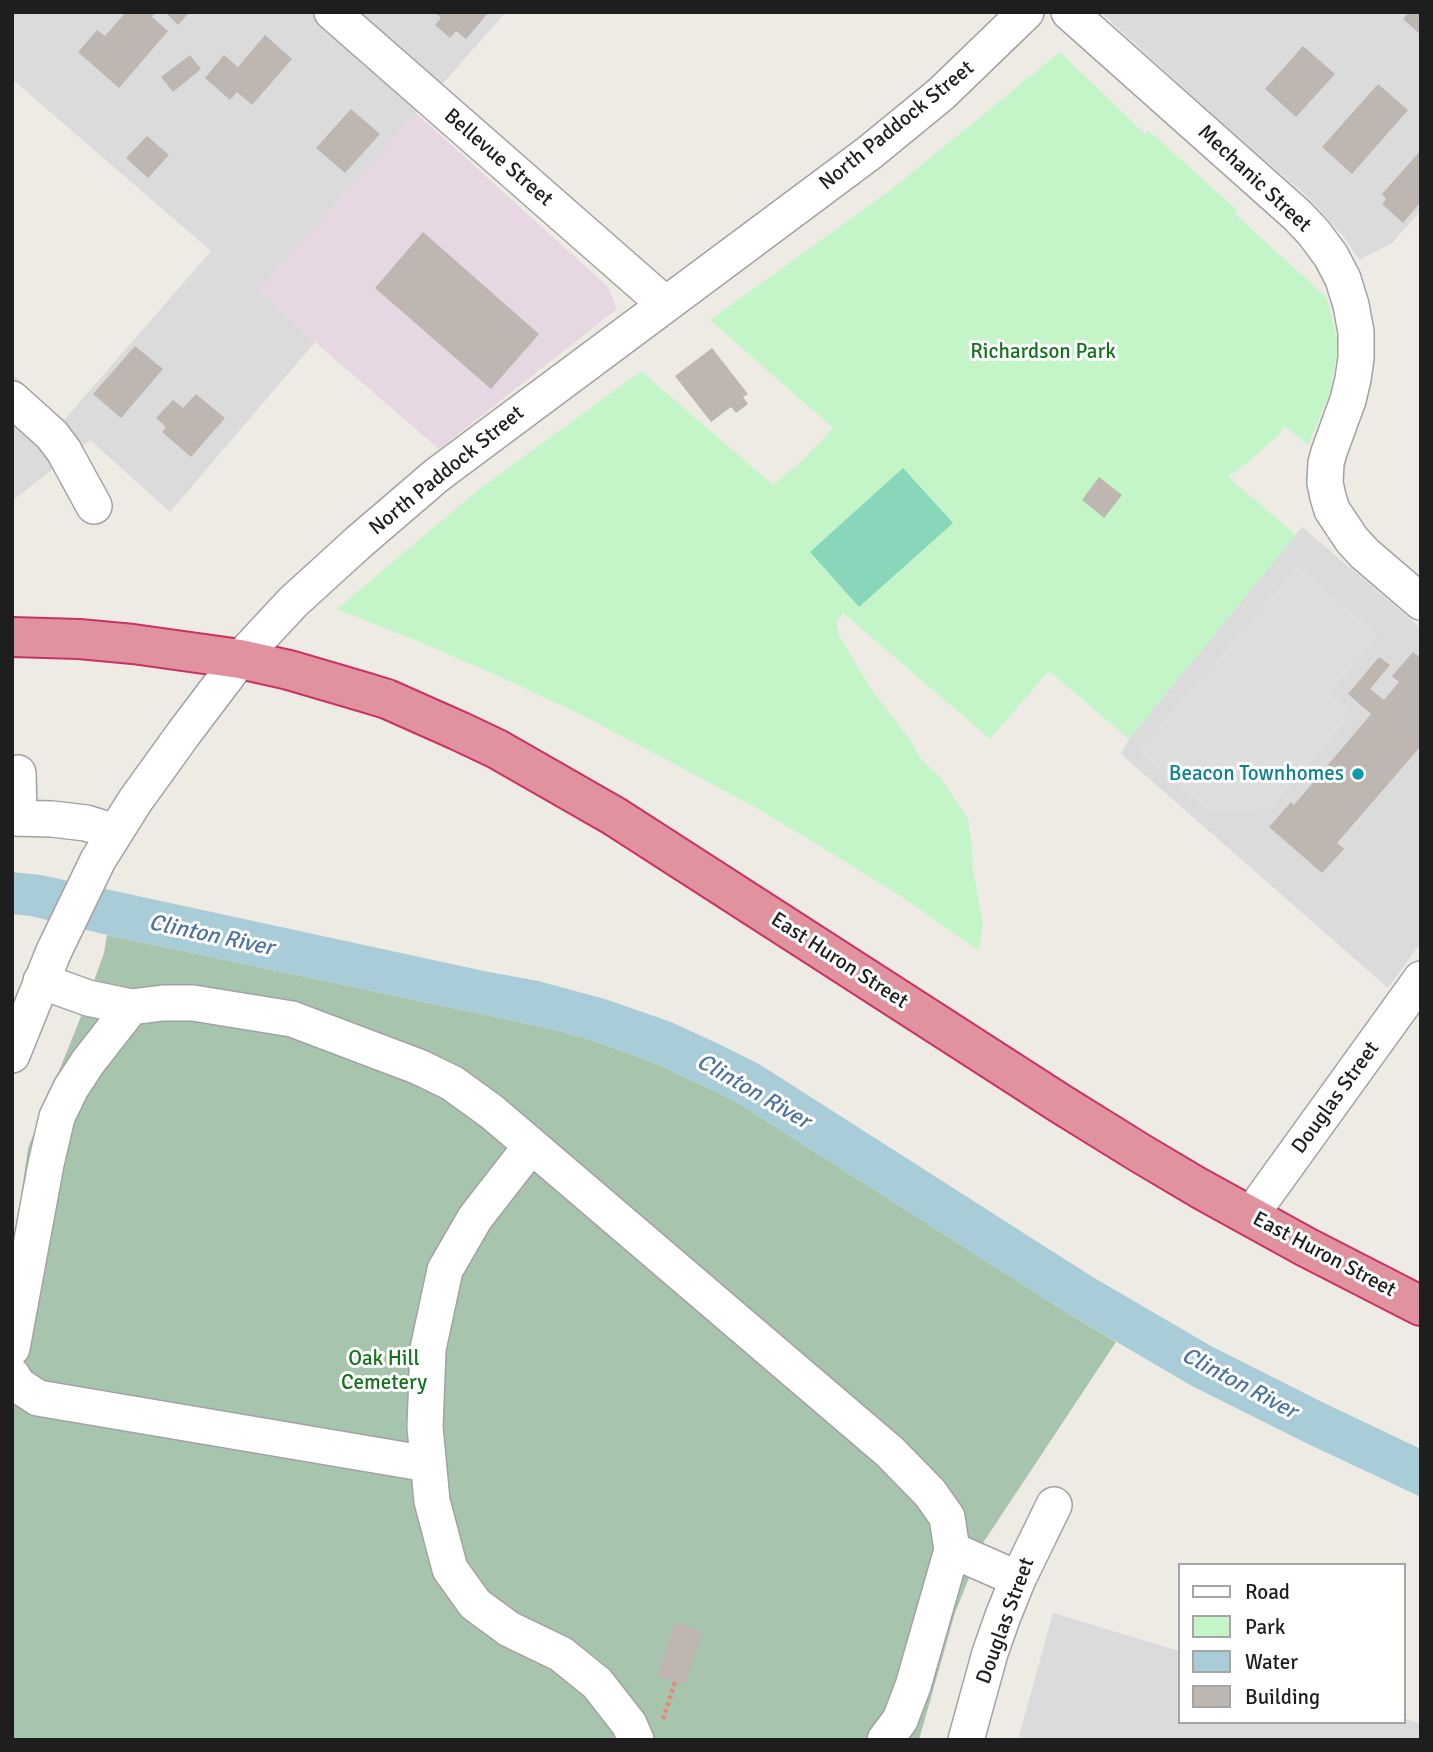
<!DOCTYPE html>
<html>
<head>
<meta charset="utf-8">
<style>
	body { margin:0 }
	#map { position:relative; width:1433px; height:1752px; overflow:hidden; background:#eeebe4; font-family:Signika,sans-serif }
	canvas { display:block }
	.frame { position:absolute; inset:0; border:14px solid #1e1e1e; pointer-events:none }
	.legend { position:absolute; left:1178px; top:1563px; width:228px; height:161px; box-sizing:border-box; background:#fff; border:2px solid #a5a5a5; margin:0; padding:9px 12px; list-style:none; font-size:21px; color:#1e1e1e }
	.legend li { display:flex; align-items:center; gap:14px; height:35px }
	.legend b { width:35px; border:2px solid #a5a5a5 }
</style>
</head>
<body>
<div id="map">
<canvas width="1433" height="1752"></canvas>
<div class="frame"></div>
<ul class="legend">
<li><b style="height:9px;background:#fff"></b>Road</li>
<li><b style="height:19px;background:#c4f5c9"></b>Park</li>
<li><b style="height:19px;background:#a8ccd8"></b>Water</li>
<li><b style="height:19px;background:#beb7b1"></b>Building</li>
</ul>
</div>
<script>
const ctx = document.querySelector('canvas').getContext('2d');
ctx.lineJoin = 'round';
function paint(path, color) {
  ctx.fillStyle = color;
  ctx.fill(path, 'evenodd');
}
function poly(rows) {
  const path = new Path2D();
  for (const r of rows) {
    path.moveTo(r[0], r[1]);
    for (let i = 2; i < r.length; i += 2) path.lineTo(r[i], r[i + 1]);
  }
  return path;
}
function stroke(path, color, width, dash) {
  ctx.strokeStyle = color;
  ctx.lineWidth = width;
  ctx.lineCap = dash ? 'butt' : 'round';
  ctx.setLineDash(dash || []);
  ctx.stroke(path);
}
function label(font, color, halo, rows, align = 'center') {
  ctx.font = font + ' Signika,sans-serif';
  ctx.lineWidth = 6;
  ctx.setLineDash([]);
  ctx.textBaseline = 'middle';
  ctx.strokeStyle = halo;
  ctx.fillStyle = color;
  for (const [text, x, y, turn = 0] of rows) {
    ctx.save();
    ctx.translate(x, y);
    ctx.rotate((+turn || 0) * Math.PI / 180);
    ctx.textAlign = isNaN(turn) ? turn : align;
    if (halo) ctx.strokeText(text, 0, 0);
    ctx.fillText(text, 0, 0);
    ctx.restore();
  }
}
const residential = poly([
	[12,12,506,12,260,290,315,342,170,512,90,440,12,501,12,374,64,420,211,251,12,79],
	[1100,12,1421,12,1421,211,1391,244,1359,260,1344,237,1308,197,1239,138],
	[1302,527,1421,628,1421,942,1388,988,1121,754,1129,739],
	[1053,1613,1179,1651,1179,1722,1403,1722,1403,1718,1421,1724,1421,1740,1018,1740]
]);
const industrial = poly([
	[416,113,608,287,617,309,439,449,315,342,259,290]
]);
const cemetery = poly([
	[107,935,552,1029,591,1040,657,1064,735,1101,1069,1314,1116,1342,983,1543,955,1613,919,1740,12,1740,12,1259,28,1148,84,1009,104,953]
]);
const park = poly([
	[1060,52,1146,135,1149,131,1237,210,1235,214,1327,298,1337,339,1337,354,1329,395,1308,445,1285,426,1278,436,1255,456,1236,472,1227,476,1296,535,1129,739,1049,671,990,739,843,613,836,622,839,635,871,689,911,741,920,758,941,778,968,819,972,847,973,869,983,923,979,951,902,897,828,851,753,806,665,759,582,715,507,680,418,641,337,609,477,491,641,371,773,485,804,459,833,428,710,320,892,189]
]);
const pitch = poly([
	[903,468,953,523,859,607,810,552]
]);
const parking = poly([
	[1298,566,1379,636,1329,693,1352,714,1270,809,1212,814,1138,751]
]);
const water = poly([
	[12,872,41,875,484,971,538,981,605,999,671,1022,723,1046,759,1064,1091,1276,1211,1346,1324,1403,1421,1449,1421,1497,1306,1443,1192,1386,1069,1314,735,1101,657,1064,591,1040,552,1029,107,935,31,916,12,914]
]);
const building = poly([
	[126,12,156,12,152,17,168,31,119,88,78,52,97,30,105,36],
	[165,12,190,12,178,25],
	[435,12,489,12,466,39,456,31,450,38,435,25,441,18],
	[1409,12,1421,12,1421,35,1403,19],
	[265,35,292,59,252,105,237,92,230,100,205,78,224,55,238,67],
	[1303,46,1335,74,1296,117,1265,89],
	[190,55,201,69,173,92,161,77],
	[1378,84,1408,110,1352,174,1322,147],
	[351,109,380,134,345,173,316,148],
	[147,136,169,155,148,178,126,158],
	[1421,150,1421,202,1403,223,1382,204,1386,199,1382,194],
	[423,232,539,334,491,389,375,288],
	[135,346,163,369,121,418,93,394],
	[712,348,748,394,743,397,748,404,736,413,731,407,711,422,675,376],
	[196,394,225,418,191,457,162,432,166,427,156,418,173,400,183,408],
	[1099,477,1122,495,1104,518,1082,500],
	[1413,652,1421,658,1421,746,1337,843,1344,849,1322,873,1269,827,1291,802,1294,805,1371,714,1348,694,1379,657,1390,665,1370,689,1384,700,1399,682,1392,676],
	[675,1622,703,1631,685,1685,657,1676]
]);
const path = poly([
	[663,1719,675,1682]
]);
const minor = poly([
	[332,12,665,304],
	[1069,12,1297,215,1314,233,1331,256,1343,279,1351,305,1356,332,1356,358,1353,379,1348,400,1329,452,1326,463,1325,483,1328,497,1332,510,1352,540,1365,554,1421,602],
	[12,399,52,435,64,451,94,506],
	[18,773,19,818],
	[12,818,52,819,86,823,115,832],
	[41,981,88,998,131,1007,163,1003,193,1003,292,1019,419,1067,452,1083,492,1112,890,1452,930,1493,947,1517,952,1550,913,1686,900,1720,885,1740],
	[12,1055,54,951,98,860,135,801,184,733,240,659,293,602,360,541,437,475,869,153,941,94,1026,12],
	[531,1146,475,1218,445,1270,428,1349,425,1427,432,1501,450,1569,475,1604,509,1629,561,1654,597,1683,629,1724,636,1740],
	[1250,1216,1421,979],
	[12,1348,46,1164,57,1117,71,1088,88,1062,131,1007],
	[12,1375,18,1385,38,1398,428,1464],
	[952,1550,1018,1579],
	[966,1740,990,1653,1003,1616,1018,1579,1054,1505]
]);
const highway = poly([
	[12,637,79,639,133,644,240,659,289,670,364,692,387,699,459,731,497,749,614,816,1061,1104,1140,1153,1199,1188,1306,1247,1421,1306]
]);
const markers = [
	[1358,774,7,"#0f9aa8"]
];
const streetNames = [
	["North Paddock Street",897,126,-39],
	["Bellevue Street",498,158,41],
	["Mechanic Street",1254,179,43],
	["North Paddock Street",447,471,-39],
	["East Huron Street",839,961,33],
	["Douglas Street",1336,1098,-54],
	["East Huron Street",1324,1255,28],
	["Douglas Street",1006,1621,-70]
];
const parkNames = [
	["Richardson Park",1043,352],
	["Oak Hill",384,1359],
	["Cemetery",384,1383]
];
const cultureNames = [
	["Beacon Townhomes",1344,774]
];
const waterNames = [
	["Clinton River",211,936,12],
	["Clinton River",753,1092,30],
	["Clinton River",1239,1384,28]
];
paint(residential, '#dcdbdb');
paint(industrial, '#e7d7e3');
paint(cemetery, '#a7c5ad');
paint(park, '#c4f5c9');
paint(pitch, '#88d7bb');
paint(parking, '#dedede');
paint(water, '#a8ccd8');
paint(building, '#beb7b1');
stroke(minor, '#a2a2a2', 38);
stroke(highway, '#cc3163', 42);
stroke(path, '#ef8474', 4.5, [3.5, 3.5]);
stroke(minor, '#fff', 35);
stroke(highway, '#e0929e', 38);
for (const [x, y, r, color] of markers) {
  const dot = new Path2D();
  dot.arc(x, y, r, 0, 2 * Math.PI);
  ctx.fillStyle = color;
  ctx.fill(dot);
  stroke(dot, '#fff', 2.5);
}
label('21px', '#1e1e1e', '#fff', streetNames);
label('21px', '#14741e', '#fff', parkNames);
label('21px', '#0d838f', '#fff', cultureNames, 'right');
label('italic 23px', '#4e759f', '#fff', waterNames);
</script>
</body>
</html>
